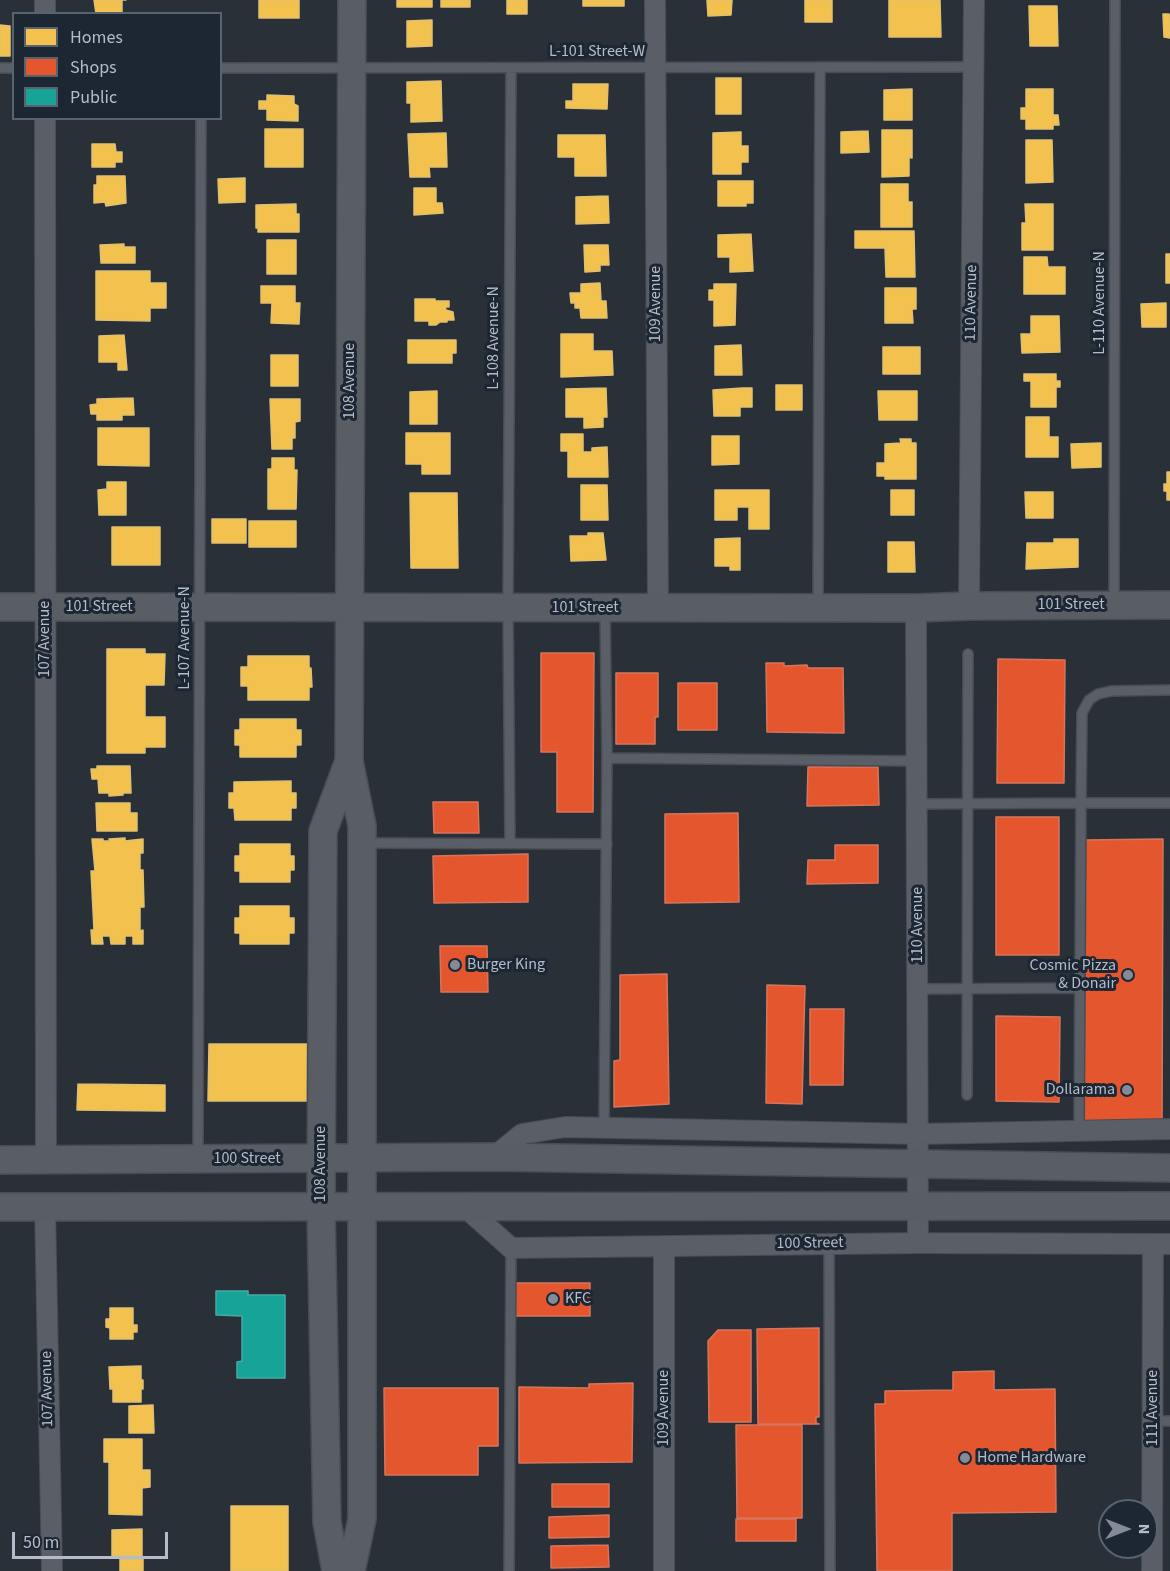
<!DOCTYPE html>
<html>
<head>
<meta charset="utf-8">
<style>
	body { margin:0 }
	#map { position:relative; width:1170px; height:1571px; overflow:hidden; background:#2a3038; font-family:"Source Sans 3",sans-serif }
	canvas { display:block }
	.legend { position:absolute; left:12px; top:12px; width:210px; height:108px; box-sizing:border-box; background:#1d2633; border:2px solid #59626f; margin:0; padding:8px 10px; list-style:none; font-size:18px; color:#b4bcc9 }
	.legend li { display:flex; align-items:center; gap:12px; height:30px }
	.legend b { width:30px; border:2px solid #59626f }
	.north { position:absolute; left:1098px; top:1499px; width:60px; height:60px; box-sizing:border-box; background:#1d2633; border:2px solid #59626f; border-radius:50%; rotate:90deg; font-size:16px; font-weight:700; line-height:24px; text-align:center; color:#b4bcc9 }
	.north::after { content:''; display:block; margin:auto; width:21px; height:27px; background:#848b96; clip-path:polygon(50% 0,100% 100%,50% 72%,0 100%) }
	.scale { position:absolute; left:12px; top:1532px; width:156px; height:27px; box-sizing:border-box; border:3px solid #b4bcc9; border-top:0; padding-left:8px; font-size:18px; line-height:21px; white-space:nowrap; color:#b4bcc9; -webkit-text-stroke:4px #1d2633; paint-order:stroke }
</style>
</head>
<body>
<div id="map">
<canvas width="1170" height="1571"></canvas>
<ul class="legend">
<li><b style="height:16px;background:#f2c14e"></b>Homes</li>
<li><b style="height:16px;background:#e4572e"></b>Shops</li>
<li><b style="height:16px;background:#17a398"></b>Public</li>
</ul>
<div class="north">N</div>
<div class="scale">50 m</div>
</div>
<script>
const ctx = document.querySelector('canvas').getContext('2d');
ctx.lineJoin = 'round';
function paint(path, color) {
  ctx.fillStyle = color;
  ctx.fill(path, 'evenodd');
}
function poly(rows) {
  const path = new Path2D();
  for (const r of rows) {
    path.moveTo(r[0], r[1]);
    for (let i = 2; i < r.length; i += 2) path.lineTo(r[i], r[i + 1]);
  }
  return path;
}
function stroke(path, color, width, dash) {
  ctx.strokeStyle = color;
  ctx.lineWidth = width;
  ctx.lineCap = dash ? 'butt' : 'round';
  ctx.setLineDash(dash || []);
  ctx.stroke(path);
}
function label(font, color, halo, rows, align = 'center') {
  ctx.font = font + ' "Source Sans 3",sans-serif';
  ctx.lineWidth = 6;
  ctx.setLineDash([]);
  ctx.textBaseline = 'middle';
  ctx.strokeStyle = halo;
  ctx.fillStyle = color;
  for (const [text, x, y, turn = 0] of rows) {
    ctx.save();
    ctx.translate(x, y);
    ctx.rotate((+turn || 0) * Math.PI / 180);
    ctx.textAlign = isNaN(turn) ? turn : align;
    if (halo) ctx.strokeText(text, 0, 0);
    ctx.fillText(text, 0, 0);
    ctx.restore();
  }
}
const homes = poly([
	[94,0,126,0,122,0,122,14,96,14,94,0],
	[259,0,299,0,299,18,259,18,259,0],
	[397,0,432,0,432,7,397,7,397,0],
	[441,0,470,0,470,7,441,7,441,0],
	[507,0,527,0,527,14,507,14,507,0],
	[583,0,624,0,624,6,583,6,583,0],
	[707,0,732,0,731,15,708,16,707,0],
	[805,0,832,0,832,22,805,22,805,0],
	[889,0,940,0,941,37,889,37,889,0],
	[1029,6,1057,6,1058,46,1030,46,1029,6],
	[1163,14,1169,14,1170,19,1170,38,1164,37,1163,14],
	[432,20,432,46,407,47,407,21,432,20],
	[0,25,10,26,10,56,0,56,0,25],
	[716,78,741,78,741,114,716,114,716,78],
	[441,81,442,121,411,122,411,103,407,103,407,82,441,81],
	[573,84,608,84,607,109,566,108,566,101,573,101,573,84],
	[912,89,912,120,884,120,884,90,912,89],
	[1026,89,1053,89,1053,115,1058,115,1059,125,1053,125,1053,129,1026,129,1026,119,1021,119,1021,108,1026,108,1026,89],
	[267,95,294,96,294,104,298,106,298,121,267,120,267,109,259,109,259,101,267,101,267,95],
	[265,129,303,129,303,167,265,167,265,129],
	[882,130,912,130,912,158,909,157,909,176,882,177,882,130],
	[868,131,869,152,841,153,841,132,868,131],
	[741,132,741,146,748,146,748,162,741,162,741,174,713,174,713,133,741,132],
	[446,133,447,167,429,167,430,177,410,177,408,134,446,133],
	[558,135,605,135,606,176,575,176,575,157,558,157,558,135],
	[1026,140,1052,140,1053,182,1026,183,1026,140],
	[92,144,115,144,116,152,122,152,122,162,115,162,115,167,92,167,92,144],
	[97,176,125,176,126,203,106,206,105,202,94,203,94,185,97,185,97,176],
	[245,178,245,202,219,203,218,179,245,178],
	[718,181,753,181,753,203,746,203,746,206,718,206,718,181],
	[881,184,908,184,908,202,912,202,912,227,881,227,881,184],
	[414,188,436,188,436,203,442,203,443,213,414,215,414,188],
	[608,196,609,223,576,224,576,197,608,196],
	[296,204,296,214,299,214,299,232,258,232,258,228,256,228,256,205,296,204],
	[1025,204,1053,204,1053,250,1022,250,1022,223,1026,223,1025,204],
	[855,231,914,231,915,277,886,277,885,248,855,248,855,231],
	[751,234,753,271,730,272,730,257,718,257,718,235,751,234],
	[267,240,296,240,296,274,267,274,267,240],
	[124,244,124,247,135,247,135,263,101,263,100,245,124,244],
	[584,245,608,245,609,265,600,265,600,271,585,272,584,245],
	[1166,254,1170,254,1170,283,1166,283,1166,254],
	[1024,257,1047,257,1048,267,1065,267,1065,294,1024,294,1024,257],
	[96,271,150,271,150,283,166,283,166,308,150,308,150,321,96,320,96,271],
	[600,283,601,301,606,301,607,318,581,318,580,308,575,308,575,303,571,303,570,293,581,293,581,284,600,283],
	[714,284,736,284,735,325,714,326,714,300,709,300,709,290,714,290,714,284],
	[261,286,295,286,295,303,300,303,299,324,271,323,272,303,261,303,261,286],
	[885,288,916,288,916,309,912,309,913,323,885,323,885,288],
	[415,299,435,299,435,301,449,301,449,307,445,307,446,310,453,312,454,320,447,320,447,322,440,322,436,325,429,325,429,321,415,321,415,299],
	[1166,303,1166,327,1142,327,1141,304,1166,303],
	[1031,316,1059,316,1060,352,1022,353,1021,334,1031,334,1031,316],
	[561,334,593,334,593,351,612,351,613,375,561,377,561,334],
	[124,335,127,370,118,370,118,362,99,362,99,336,124,335],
	[408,340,456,340,456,353,452,353,452,363,408,363,408,340],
	[741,345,742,375,715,375,715,346,741,345],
	[883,347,920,347,920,374,883,374,883,347],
	[271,355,298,355,298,386,271,386,271,355],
	[1024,374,1056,374,1056,381,1060,381,1060,387,1056,387,1056,407,1031,407,1031,381,1024,381,1024,374],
	[776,385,802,385,802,410,776,410,776,385],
	[606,388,607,417,603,417,603,427,584,428,584,417,566,417,566,389,606,388],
	[742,388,752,388,752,407,740,407,740,416,714,416,713,390,742,388],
	[437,391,437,424,410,424,410,392,437,391],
	[878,391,917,391,917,420,879,420,878,391],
	[133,398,134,415,122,415,122,420,97,420,97,414,91,414,90,405,97,404,97,399,133,398],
	[270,399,300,399,300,421,295,422,295,438,292,438,292,449,272,449,270,399],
	[1026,417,1049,417,1049,437,1058,437,1058,457,1026,457,1026,417],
	[98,428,149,428,149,466,98,465,98,428],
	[406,433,450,433,450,474,422,474,422,464,406,464,406,433],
	[561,434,583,434,583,452,592,452,592,448,607,447,608,477,568,477,568,451,561,451,561,434],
	[712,436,739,436,739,464,712,465,712,436],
	[900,439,911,439,911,443,916,443,916,479,885,479,885,476,877,476,877,463,885,463,885,444,901,443,900,439],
	[1101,443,1101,467,1072,468,1071,444,1101,443],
	[272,458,294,458,294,470,297,470,296,509,268,509,268,469,272,469,272,458],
	[1167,472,1170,472,1170,500,1167,500,1167,491,1164,491,1164,484,1167,484,1167,472],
	[107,482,126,482,126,515,99,515,98,490,107,489,107,482],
	[581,485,607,485,608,520,581,520,581,485],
	[715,490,769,490,769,529,749,529,749,507,737,507,737,520,715,520,715,490],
	[891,490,914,490,914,515,891,515,891,490],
	[1025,492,1053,492,1053,518,1026,518,1025,492],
	[410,493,457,493,458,568,411,568,410,493],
	[212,519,246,519,246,543,212,543,212,519],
	[249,521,296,521,296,547,249,547,249,521],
	[112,527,160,527,160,565,112,565,112,527],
	[588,533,603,533,606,560,571,561,570,536,588,536,588,533],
	[740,538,740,570,730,570,730,566,715,566,715,539,740,538],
	[1054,539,1078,539,1078,567,1026,569,1027,543,1054,543,1054,539],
	[888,542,914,542,915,572,888,572,888,542],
	[107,649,145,649,145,654,165,654,164,685,145,685,145,717,165,717,165,747,145,747,145,753,107,753,107,649],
	[248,656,309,656,309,668,311,668,312,687,309,687,309,700,248,700,248,686,241,686,241,667,248,667,248,656],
	[240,719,296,719,296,730,301,730,301,745,296,745,296,757,240,757,240,745,235,745,235,730,240,730,240,719],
	[97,766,130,766,131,793,123,793,123,795,109,796,109,793,99,793,98,779,92,779,91,769,97,769,97,766],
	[291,781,291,793,296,793,296,808,291,808,291,820,235,820,234,808,229,808,229,793,234,793,234,782,291,781],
	[96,803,130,803,130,813,137,813,137,831,97,831,96,803],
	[125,838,125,841,143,839,143,853,140,853,140,870,143,870,144,907,140,907,140,931,143,930,143,944,133,944,133,936,125,936,125,944,111,944,110,936,102,936,103,944,92,944,91,930,94,930,91,871,95,871,92,839,103,839,103,841,110,841,109,839,125,838],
	[240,844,290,844,290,856,294,856,294,870,290,870,290,882,240,882,240,871,235,871,235,856,240,856,240,844],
	[240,906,289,906,289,918,294,918,294,933,289,933,289,944,240,944,240,933,235,933,235,918,240,918,240,906],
	[209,1044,307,1044,307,1101,208,1101,209,1044],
	[78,1084,165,1085,165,1111,77,1110,78,1084],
	[110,1308,133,1308,133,1325,137,1325,137,1332,133,1332,133,1339,110,1339,110,1328,106,1327,106,1319,110,1319,110,1308],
	[141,1366,141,1380,143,1380,143,1389,141,1389,141,1402,113,1402,113,1389,110,1389,109,1367,141,1366],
	[153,1405,154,1433,129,1433,129,1406,153,1405],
	[104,1439,142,1439,142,1470,150,1470,150,1487,142,1488,142,1515,109,1514,109,1462,104,1462,104,1439],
	[231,1506,288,1506,288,1571,231,1571,231,1506],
	[142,1529,142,1556,112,1556,112,1530,142,1529],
	[120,1559,143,1559,143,1571,120,1571,120,1559]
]);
const shops = poly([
	[541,653,594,653,593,812,557,812,557,752,541,752,541,653],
	[998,659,1065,660,1064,783,997,783,998,659],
	[766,663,784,663,784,666,807,665,808,668,843,668,844,733,767,732,766,663],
	[616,673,658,673,658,717,655,717,655,744,616,744,616,673],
	[678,683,717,683,717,730,678,730,678,683],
	[808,767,878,767,879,805,807,806,808,767],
	[433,802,478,802,479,833,434,833,433,802],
	[738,813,739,902,665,903,665,814,738,813],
	[996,817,1059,817,1059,955,996,955,996,817],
	[1163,839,1162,1126,1084,1126,1085,840,1163,839],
	[835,845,878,845,878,883,807,884,808,860,835,860,835,845],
	[528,854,528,902,434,903,433,856,528,854],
	[440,946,487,946,488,992,441,992,440,946],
	[667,974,669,1104,614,1107,614,1061,620,1060,620,975,667,974],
	[767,985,805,986,802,1104,766,1103,767,985],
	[810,1009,844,1009,843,1085,810,1085,810,1009],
	[996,1016,1060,1017,1059,1102,996,1101,996,1016],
	[515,1283,590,1283,590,1316,516,1316,515,1283],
	[819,1328,819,1417,816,1417,816,1423,819,1424,758,1424,757,1329,819,1328],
	[718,1330,751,1330,751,1422,709,1422,708,1341,718,1330],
	[994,1371,994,1390,1055,1389,1056,1512,952,1513,952,1571,877,1571,875,1404,885,1404,885,1391,953,1390,953,1372,994,1371],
	[633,1383,632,1462,519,1463,519,1387,589,1388,589,1384,633,1383],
	[384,1388,498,1388,498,1446,478,1446,478,1475,385,1475,384,1388],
	[736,1425,802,1425,802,1518,737,1518,736,1425],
	[552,1484,609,1484,609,1507,552,1507,552,1484],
	[609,1515,609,1537,549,1538,549,1517,609,1515],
	[736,1519,796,1519,796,1541,736,1541,736,1519],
	[608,1545,609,1567,551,1568,551,1546,608,1545]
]);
const public = poly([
	[216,1291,248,1291,248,1295,285,1295,285,1378,237,1378,237,1362,242,1361,242,1316,216,1315,216,1291]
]);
const lane = poly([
	[0,68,14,68],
	[220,68,974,67],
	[1114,604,1115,0],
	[818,605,820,67],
	[607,758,917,761],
	[917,804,1081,803,1082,713,1089,700,1098,694,1111,691,1170,690],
	[363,843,607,844],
	[510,844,508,608,511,68],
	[918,989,1080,988],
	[967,1095,968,654],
	[604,1128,607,758,605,610],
	[1079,1131,1081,803,1170,803],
	[198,1157,201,118],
	[829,1244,830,1571],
	[1153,1421,1170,1421],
	[509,1571,511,1248]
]);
const street = poly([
	[45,0,45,14],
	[655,0,658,608],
	[45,118,46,1160],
	[969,606,974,0],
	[916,608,918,1243],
	[494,1157,522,1134,565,1127,919,1134,1170,1129],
	[45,1206,52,1571],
	[465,1207,511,1248,918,1243,1170,1244],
	[664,1571,664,1246],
	[1152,1571,1153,1244]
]);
const secondary = poly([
	[0,607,916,608,969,606,1170,605],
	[0,1160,494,1157,1170,1168],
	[0,1207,1170,1206],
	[336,1571,327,1522,321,1208,323,831,349,761],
	[351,1571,362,1519,362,826,349,761,352,0]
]);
const markers = [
	[455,965,6,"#848b96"],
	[1128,975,6,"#848b96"],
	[1127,1090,6,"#848b96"],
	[553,1299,6,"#848b96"],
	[965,1458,6,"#848b96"]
];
const streetNames = [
	["L-101 Street-W",597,52],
	["110 Avenue",972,303,-89],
	["L-110 Avenue-N",1100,303,-90],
	["109 Avenue",656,304,-90],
	["L-108 Avenue-N",494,338,-90],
	["108 Avenue",350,381,-90],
	["101 Street",1071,605],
	["101 Street",99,607],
	["101 Street",585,608],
	["L-107 Avenue-N",185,638,-90],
	["107 Avenue",45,639,-90],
	["110 Avenue",918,925,-90],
	["100 Street",247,1159],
	["108 Avenue",321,1164,-90],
	["100 Street",810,1244,-1],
	["107 Avenue",48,1389,-91],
	["109 Avenue",664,1408,-90],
	["111 Avenue",1153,1408,-90]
];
const poiNames = [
	["Burger King",467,965],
	["Cosmic Pizza",1116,966,"right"],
	["& Donair",1116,984,"right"],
	["Dollarama",1115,1090,"right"],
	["KFC",565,1299],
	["Home Hardware",977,1458]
];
paint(homes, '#f2c14e');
stroke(homes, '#dfc073', 1.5);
paint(shops, '#e4572e');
stroke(shops, '#d6755c', 1.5);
paint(public, '#17a398');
stroke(public, '#46aaa7', 1.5);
stroke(lane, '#484c53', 12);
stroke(street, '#484c53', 22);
stroke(secondary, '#484c53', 30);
stroke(lane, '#5a5e66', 9);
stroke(street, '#5a5e66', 20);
stroke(secondary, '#595d64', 27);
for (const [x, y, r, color] of markers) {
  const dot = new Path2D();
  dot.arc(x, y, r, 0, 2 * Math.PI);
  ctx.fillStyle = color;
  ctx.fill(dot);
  stroke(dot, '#1d2633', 2);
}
label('16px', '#b4bcc9', '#1d2633', streetNames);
label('16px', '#b4bcc9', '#1d2633', poiNames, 'left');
</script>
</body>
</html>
